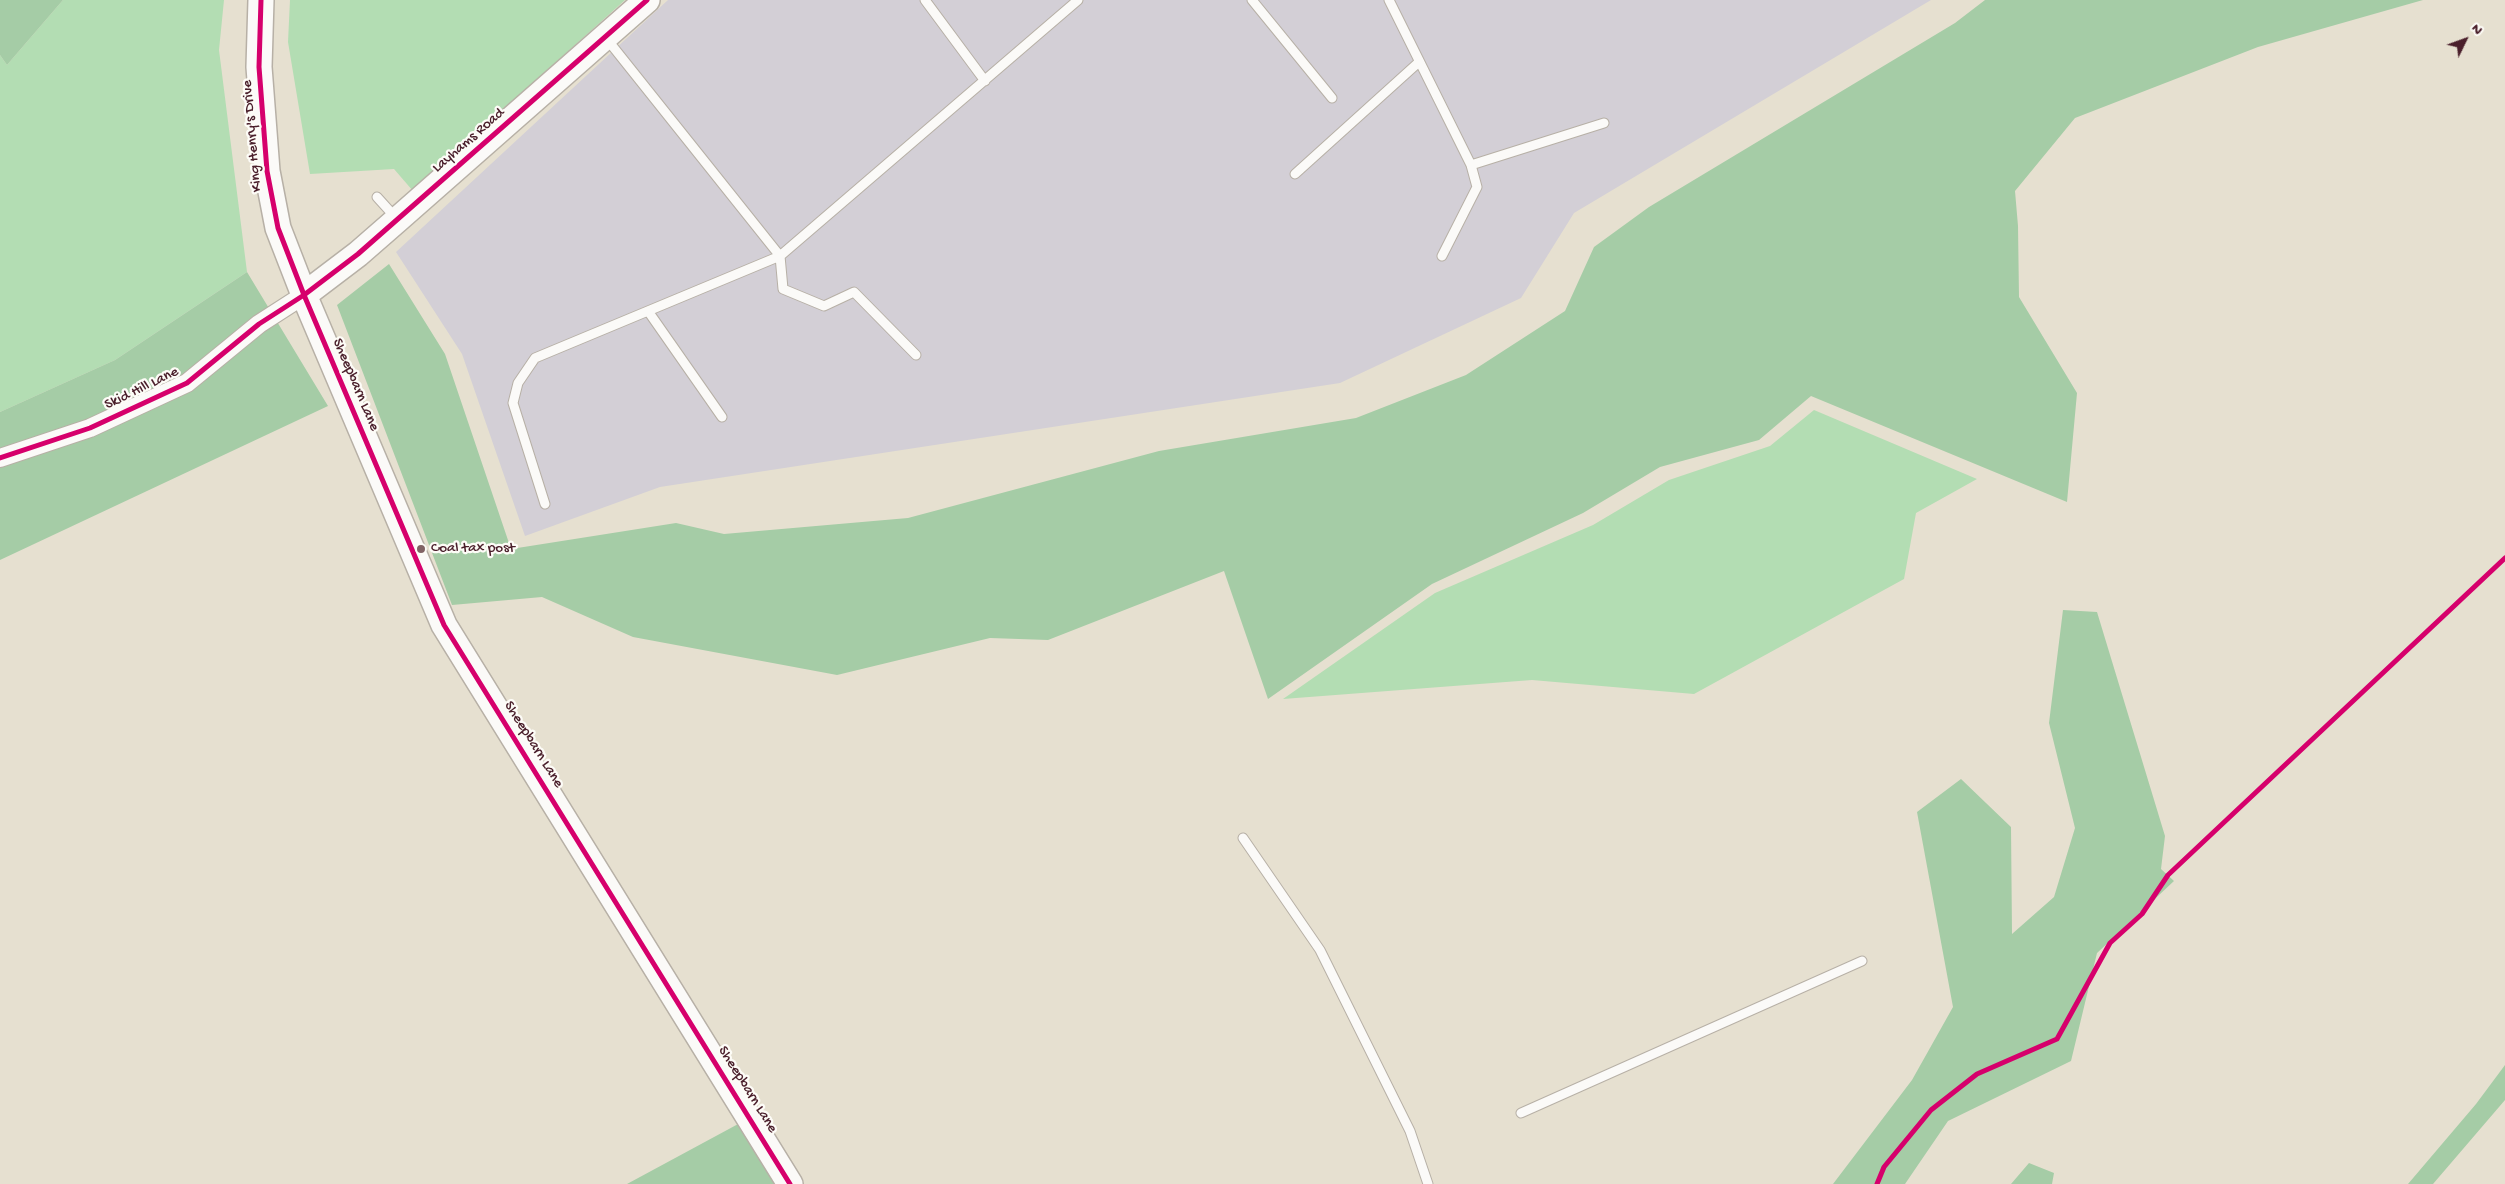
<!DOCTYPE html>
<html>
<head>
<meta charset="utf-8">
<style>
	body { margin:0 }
	#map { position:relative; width:2505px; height:1184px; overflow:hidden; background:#e6e0d0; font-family:"Gochi Hand",sans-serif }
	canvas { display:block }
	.north { position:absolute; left:2440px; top:15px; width:50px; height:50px; -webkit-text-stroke:4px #fdfcf7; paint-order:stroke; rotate:48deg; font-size:14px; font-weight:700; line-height:20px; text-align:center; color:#4a1f2b }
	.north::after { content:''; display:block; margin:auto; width:18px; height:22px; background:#4a1f2b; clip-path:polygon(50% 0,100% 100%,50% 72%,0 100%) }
</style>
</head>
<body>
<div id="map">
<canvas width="2505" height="1184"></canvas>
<div class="north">N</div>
</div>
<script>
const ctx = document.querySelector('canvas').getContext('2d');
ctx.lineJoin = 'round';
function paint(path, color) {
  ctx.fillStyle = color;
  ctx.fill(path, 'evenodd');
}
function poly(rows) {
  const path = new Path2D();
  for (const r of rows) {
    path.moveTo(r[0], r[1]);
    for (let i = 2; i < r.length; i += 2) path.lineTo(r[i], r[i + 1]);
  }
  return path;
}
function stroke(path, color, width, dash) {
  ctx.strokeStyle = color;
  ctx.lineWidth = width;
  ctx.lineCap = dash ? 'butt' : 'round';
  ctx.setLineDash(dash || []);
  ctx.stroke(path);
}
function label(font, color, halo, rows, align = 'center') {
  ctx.font = font + ' "Gochi Hand",sans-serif';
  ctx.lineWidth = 4.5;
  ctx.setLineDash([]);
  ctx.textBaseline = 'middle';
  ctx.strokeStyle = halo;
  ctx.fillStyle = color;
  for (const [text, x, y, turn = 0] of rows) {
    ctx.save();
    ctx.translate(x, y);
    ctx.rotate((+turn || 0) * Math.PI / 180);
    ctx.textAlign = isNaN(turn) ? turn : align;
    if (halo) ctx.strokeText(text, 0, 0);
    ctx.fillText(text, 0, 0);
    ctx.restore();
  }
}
const industrial = poly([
	[668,0,1931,0,1574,213,1521,298,1340,383,660,487,525,536,462,354,396,252]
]);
const green = poly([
	[63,0,224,0,219,50,247,272,115,360,0,412,0,55,7,65],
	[290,0,625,0,413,191,394,169,310,174,288,42],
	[1814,410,1977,479,1916,513,1904,579,1694,694,1532,680,1283,699,1435,593,1593,525,1669,480,1770,446]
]);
const forest = poly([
	[0,0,63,0,7,65,0,55],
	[1985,0,2423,0,2258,47,2075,118,2015,191,2018,226,2019,297,2077,393,2067,502,1811,396,1759,440,1660,467,1583,513,1432,584,1268,699,1224,571,1048,640,990,638,837,675,633,637,542,597,452,605,337,305,389,264,445,354,511,549,676,523,724,534,908,518,1159,451,1356,418,1466,375,1565,311,1594,247,1649,207,1955,23],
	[247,272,328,406,0,560,0,412,115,360],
	[2063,610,2097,612,2165,836,2161,869,2174,881,2097,953,2071,1061,1948,1121,1905,1184,1833,1184,1912,1080,1953,1007,1917,812,1961,779,2011,827,2012,934,2054,897,2075,828,2049,723],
	[2505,1065,2505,1100,2433,1184,2408,1184,2476,1104],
	[740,1123,783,1184,627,1184],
	[2029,1163,2054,1173,2052,1184,2011,1184]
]);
const lane = poly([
	[925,0,985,81],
	[1252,0,1332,98],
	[1389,0,1471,165,1477,187,1442,256],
	[606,38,780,256,1078,0],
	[1471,165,1604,123],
	[1295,174,1419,62],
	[377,197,396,218],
	[648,311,722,417],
	[545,504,513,403,518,383,535,358,780,256,783,289,824,306,854,292,916,355],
	[1243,838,1320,950,1410,1131,1428,1184],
	[1521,1113,1862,961]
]);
const street = poly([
	[0,458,90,428,187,383,259,324,304,295]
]);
const secondary = poly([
	[261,0,259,67,267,171,278,228,304,295,444,625,790,1184],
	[304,295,358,254,397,220,647,0]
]);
const cycleway = poly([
	[261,0,259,67,267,171,278,228,304,295,444,625,790,1184],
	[0,458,90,428,187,383,259,324,304,295,358,254,647,0],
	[1877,1184,1884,1167,1931,1110,1977,1074,2057,1039,2110,943,2142,914,2168,875,2505,558]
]);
const markers = [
	[421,549,5,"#816365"]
];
const streetNames = [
	["King Henry's Drive",253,136,-95],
	["Layhams Road",469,141,-41],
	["Sheepbarn Lane",355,385,67],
	["Skid Hill Lane",142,389,-26],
	["Sheepbarn Lane",533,745,58],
	["Sheepbarn Lane",747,1090,58]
];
const poiNames = [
	["Coal tax post",431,549]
];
paint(industrial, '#d3cfd6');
paint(green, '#b3ddb3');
paint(forest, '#a5cca6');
stroke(lane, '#b7b0a6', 11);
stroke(street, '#b7b0a6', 20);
stroke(secondary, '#b7b0a6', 28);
stroke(lane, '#fbfaf8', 9);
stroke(street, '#fbfaf8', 18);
stroke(secondary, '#fbfaf8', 25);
stroke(cycleway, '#d6006c', 5);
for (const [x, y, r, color] of markers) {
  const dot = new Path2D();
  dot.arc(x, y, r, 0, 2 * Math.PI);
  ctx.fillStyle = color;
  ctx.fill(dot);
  stroke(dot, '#fdfcf7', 2);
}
label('15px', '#4a1f2b', '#fdfcf7', streetNames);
label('15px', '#4a1f2b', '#fdfcf7', poiNames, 'left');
</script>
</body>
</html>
